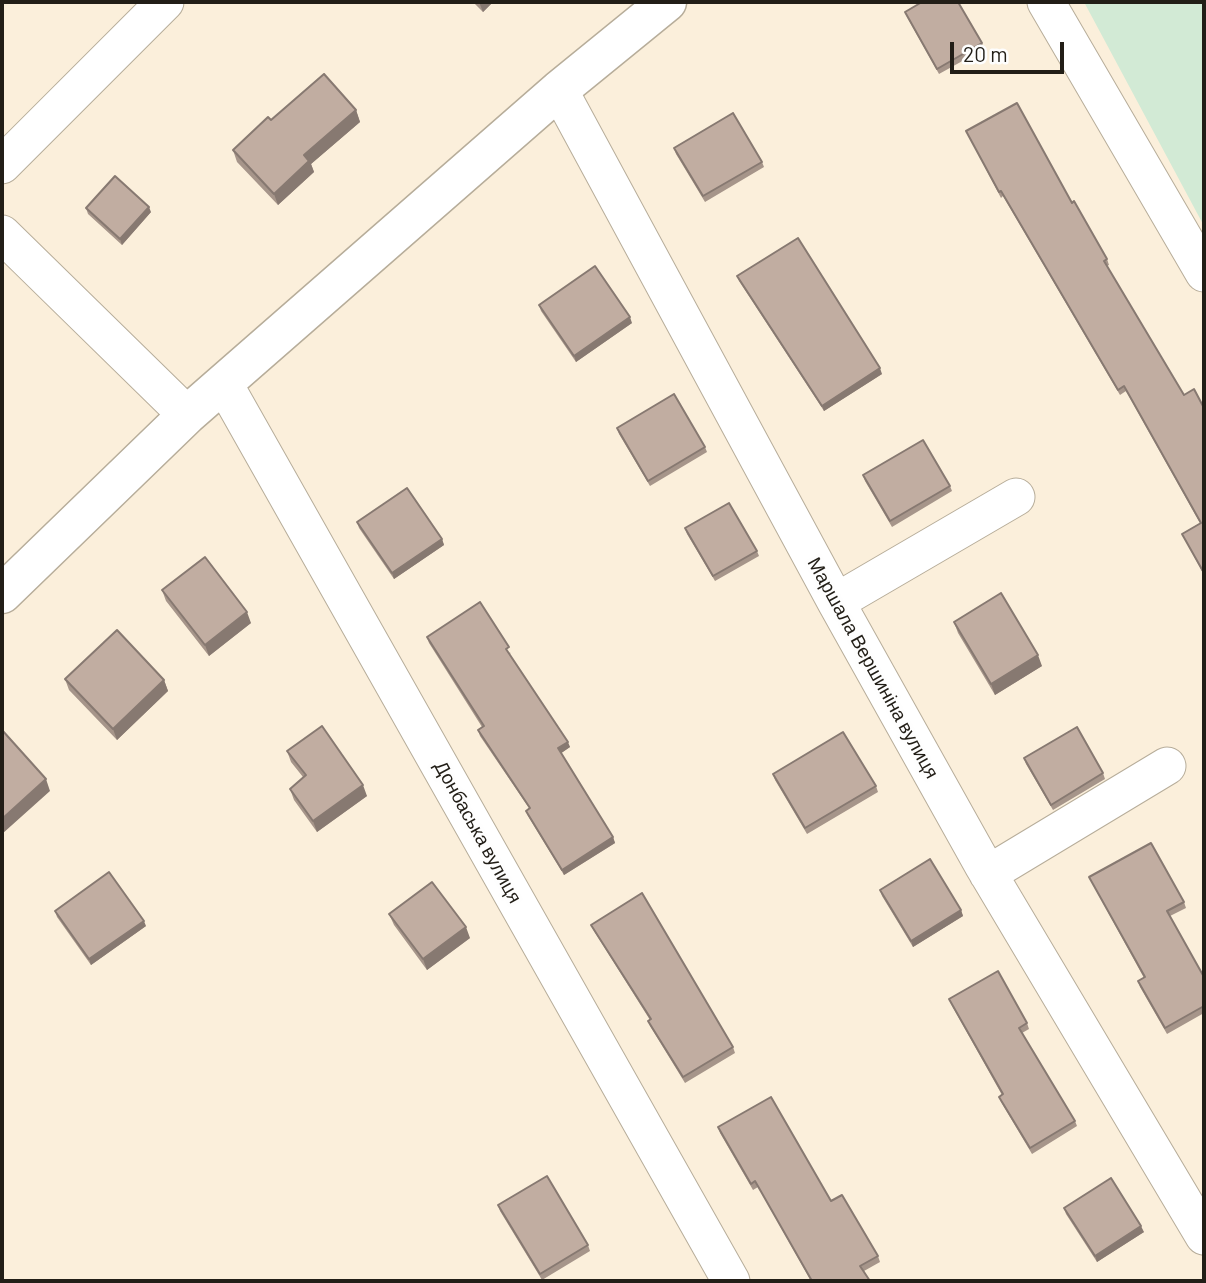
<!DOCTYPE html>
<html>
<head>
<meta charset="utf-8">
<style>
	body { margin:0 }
	#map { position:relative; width:1206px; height:1283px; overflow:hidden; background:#fbefdb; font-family:Barlow,sans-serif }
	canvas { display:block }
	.frame { position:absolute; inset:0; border:4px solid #221e17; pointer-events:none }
	.scale { position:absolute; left:950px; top:42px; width:114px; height:32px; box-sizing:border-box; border:4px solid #221e17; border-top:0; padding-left:9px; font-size:21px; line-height:24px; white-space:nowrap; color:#221e17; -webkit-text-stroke:5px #fefefe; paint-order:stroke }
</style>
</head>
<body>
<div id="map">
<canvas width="1206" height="1283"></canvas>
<div class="frame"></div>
<div class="scale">20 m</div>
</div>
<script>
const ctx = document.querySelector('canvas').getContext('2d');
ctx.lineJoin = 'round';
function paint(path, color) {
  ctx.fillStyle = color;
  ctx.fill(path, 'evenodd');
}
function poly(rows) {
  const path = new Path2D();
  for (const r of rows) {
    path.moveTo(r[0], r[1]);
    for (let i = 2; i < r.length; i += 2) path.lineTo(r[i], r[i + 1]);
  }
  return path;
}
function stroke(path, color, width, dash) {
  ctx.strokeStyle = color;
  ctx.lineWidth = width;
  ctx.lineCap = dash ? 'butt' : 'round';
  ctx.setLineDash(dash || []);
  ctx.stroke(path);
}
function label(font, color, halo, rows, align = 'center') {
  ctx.font = font + ' Barlow,sans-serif';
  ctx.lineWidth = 7;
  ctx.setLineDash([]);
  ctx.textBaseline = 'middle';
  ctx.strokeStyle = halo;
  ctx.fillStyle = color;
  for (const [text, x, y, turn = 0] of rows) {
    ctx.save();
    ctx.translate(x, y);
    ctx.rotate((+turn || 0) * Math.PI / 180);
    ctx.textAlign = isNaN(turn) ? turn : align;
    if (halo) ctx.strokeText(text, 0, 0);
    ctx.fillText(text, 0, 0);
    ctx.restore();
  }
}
const green = poly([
	[1084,2,1204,2,1204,227,1204,226]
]);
const minor = poly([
	[1046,2,1204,273],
	[559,90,836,602,983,865,1204,1236],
	[2,165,165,2],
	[2,234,187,415],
	[224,384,731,1281],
	[836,602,1016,497],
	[988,874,1167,766]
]);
const major = poly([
	[2,594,187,415,559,90,667,2]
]);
const wall = poly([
	[473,2,493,2,483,12],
	[905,12,982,43,984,49,939,74,907,17],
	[356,110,360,122,311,164,314,172,278,205,237,162,233,150,271,120],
	[966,131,1072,203,1107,259,1109,265,1107,266,1184,395,1204,408,1204,575,1182,534,1200,523,1126,391,1120,395,1003,196,1001,198],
	[674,148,762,162,764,167,705,202,676,154],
	[86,208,151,212,122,245,88,214],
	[737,276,882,374,824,411,739,281],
	[539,305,632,323,576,362,541,311],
	[617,428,705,447,707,452,650,486,619,434],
	[863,475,950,486,952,491,892,527,865,481],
	[357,522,442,539,444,545,394,579,359,528],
	[685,528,757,551,759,556,715,581,687,534],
	[162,590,251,623,209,656,166,601],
	[954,622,1042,666,995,695,958,633],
	[427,637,511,653,509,654,570,747,561,753,613,837,615,843,564,875,528,816,526,811,529,808,480,736,478,730,482,727,429,643],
	[65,679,164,680,168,691,117,740,69,690],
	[287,751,367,796,317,832,294,800,290,789,303,777,291,762],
	[1024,758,1103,773,1105,779,1053,810,1026,764],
	[773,774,876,786,878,792,807,834,775,780],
	[1089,877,1184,902,1186,908,1170,916,1204,977,1204,1013,1167,1034,1140,987,1138,981,1144,978,1092,883],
	[880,890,961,910,963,916,913,947,882,896],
	[55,911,146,926,91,965,57,917],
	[389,914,470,938,427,970,394,925],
	[591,925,733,1047,735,1053,685,1083,650,1026,648,1021,650,1020,594,931],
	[949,999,1027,1023,1029,1029,1022,1033,1075,1121,1077,1126,1032,1154,1001,1102,999,1097,1002,1095,951,1004],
	[718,1127,831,1201,878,1256,880,1262,864,1271,870,1281,811,1281,758,1187,753,1190,720,1133],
	[498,1205,588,1245,590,1251,542,1280,500,1211],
	[1064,1208,1144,1232,1097,1262,1066,1214]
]);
const shadedWall = poly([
	[479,2,493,2,483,12],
	[356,110,360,122,311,164,314,172,278,205,274,194,304,155],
	[149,207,151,212,122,245,120,239],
	[630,317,632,323,576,362,574,356],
	[880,368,882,374,824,411,822,406],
	[442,539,444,545,394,579,392,573],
	[247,612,251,623,209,656,205,645],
	[1038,655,1042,666,995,695,991,684],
	[164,680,168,691,117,740,113,729],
	[568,742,570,747,560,754,558,748],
	[46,779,50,791,2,834,2,819],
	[363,785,367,796,317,832,313,821],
	[613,837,615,843,564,875,562,870],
	[961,910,963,916,913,947,911,941],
	[144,921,146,926,91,965,89,959],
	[466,927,470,938,427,970,423,959],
	[1141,1226,1144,1232,1097,1262,1095,1256]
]);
const building = poly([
	[922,2,958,2,982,43,937,69,905,12,922,2],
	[324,74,356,110,304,155,309,161,274,194,233,150,268,117,271,120,324,74],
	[1017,103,1072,203,1074,201,1107,259,1104,261,1184,395,1194,389,1204,408,1204,573,1182,534,1201,523,1124,386,1118,390,1001,191,999,192,966,131,1017,103],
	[733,113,762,162,703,196,674,148,733,113],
	[115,176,149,207,120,239,86,208,115,176],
	[798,238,880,368,822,406,737,276,798,238],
	[595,266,630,317,574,356,539,305,595,266],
	[674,394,705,447,648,481,617,428,674,394],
	[923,440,950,486,890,521,863,475,923,440],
	[407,488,442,539,392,573,357,522,407,488],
	[729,503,757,551,713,576,685,528,729,503],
	[205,557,247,612,205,645,162,590,205,557],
	[1001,593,1038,655,991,684,954,622,1001,593],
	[480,602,509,647,506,649,568,742,558,748,613,837,562,870,526,811,530,808,478,730,484,726,427,637,480,602],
	[117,630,164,680,113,729,65,679,117,630],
	[322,726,363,785,313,821,290,789,306,775,287,751,322,726],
	[1077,727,1103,773,1051,805,1024,758,1077,727],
	[2,730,46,779,2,819,2,730],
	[843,732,876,786,805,828,773,774,843,732],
	[1151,843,1184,902,1167,911,1204,977,1204,1006,1165,1028,1138,981,1145,977,1089,877,1151,843],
	[930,859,961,910,911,941,880,890,930,859],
	[109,872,144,921,89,959,55,911,109,872],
	[432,882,466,927,423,959,389,914,432,882],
	[642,893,733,1047,683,1077,648,1021,651,1019,591,925,642,893],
	[998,971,1027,1023,1019,1028,1075,1121,1030,1148,999,1097,1003,1094,949,999,998,971],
	[771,1097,831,1201,842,1195,878,1256,860,1266,870,1281,812,1281,755,1181,751,1184,718,1127,771,1097],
	[547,1176,588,1245,540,1274,498,1205,547,1176],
	[1111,1178,1141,1226,1095,1256,1064,1208,1111,1178]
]);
const streetNames = [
	["Маршала Вершиніна вулиця",873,668,61],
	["Донбаська вулиця",478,832,61]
];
paint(green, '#d2ead5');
stroke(minor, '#b7ad9a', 39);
stroke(major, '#b7ad9a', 41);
stroke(minor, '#fff', 37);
stroke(major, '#fff', 38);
paint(wall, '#a6958a');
paint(shadedWall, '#877971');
paint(building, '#c1ada1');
stroke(building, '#877971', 2);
label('19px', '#221e17', '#fefefe', streetNames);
</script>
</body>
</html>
